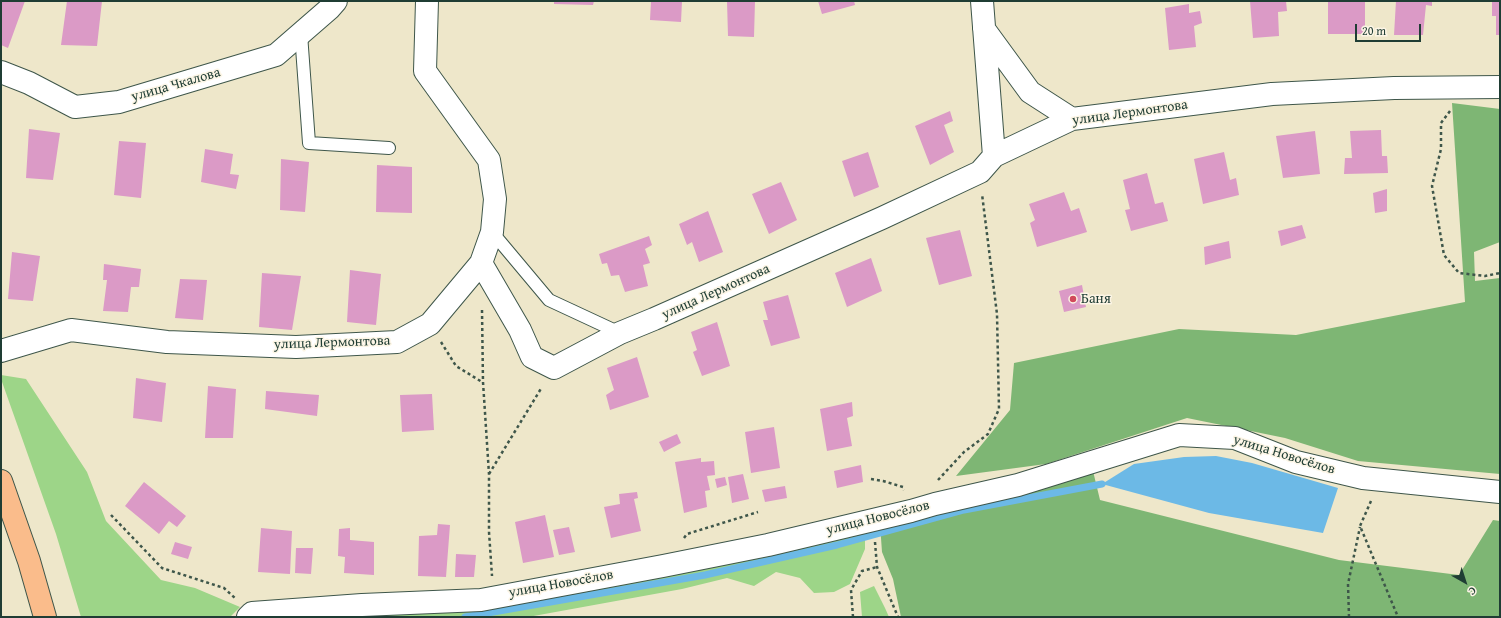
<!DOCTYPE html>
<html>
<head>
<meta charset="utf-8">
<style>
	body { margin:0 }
	#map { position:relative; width:1501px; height:618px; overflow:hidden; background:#eee7ca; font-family:"Gentium Book Plus",serif }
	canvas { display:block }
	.frame { position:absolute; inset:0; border:2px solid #1f3d34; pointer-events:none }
	.north { position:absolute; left:1445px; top:562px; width:40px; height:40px; -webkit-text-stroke:3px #fcf5e5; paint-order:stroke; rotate:141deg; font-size:11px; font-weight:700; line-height:16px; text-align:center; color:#1f3d34 }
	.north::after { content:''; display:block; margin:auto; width:14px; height:18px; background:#1f3d34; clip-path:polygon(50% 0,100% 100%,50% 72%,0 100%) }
	.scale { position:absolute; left:1355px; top:24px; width:66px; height:18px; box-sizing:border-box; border:2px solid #1f3d34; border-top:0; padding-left:5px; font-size:12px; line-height:14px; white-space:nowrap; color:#1f3d34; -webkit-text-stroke:3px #fcf5e5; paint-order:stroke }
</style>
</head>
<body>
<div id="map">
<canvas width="1501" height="618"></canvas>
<div class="frame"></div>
<div class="north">С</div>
<div class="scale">20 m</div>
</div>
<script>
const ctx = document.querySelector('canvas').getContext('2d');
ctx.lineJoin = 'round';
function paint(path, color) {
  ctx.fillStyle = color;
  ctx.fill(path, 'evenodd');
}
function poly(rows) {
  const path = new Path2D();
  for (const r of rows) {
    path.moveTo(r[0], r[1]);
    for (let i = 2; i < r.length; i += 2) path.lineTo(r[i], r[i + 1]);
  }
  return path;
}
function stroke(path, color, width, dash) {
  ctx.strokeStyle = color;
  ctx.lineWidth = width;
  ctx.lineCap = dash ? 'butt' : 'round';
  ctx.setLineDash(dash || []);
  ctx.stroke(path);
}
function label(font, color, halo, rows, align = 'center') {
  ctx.font = font + ' "Gentium Book Plus",serif';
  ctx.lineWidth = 3;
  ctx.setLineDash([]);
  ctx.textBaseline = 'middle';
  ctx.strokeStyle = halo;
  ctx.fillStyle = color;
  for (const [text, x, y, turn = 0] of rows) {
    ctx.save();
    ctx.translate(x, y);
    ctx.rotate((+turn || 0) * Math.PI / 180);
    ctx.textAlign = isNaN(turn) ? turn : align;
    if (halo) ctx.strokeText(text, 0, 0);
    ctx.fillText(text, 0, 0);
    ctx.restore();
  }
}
const green = poly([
	[1,375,26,379,87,472,106,521,161,580,195,588,240,607,230,617,81,617,56,534,1,379],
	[865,526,865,549,850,584,834,592,814,593,800,578,776,572,754,586,727,578,682,589,528,617,305,617,606,585,680,574],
	[874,586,885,608,889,617,862,617,860,592]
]);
const forest = poly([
	[1452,103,1500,109,1500,242,1474,252,1475,281,1500,278,1500,474,1358,461,1285,438,1187,418,1046,464,956,476,1010,410,1014,363,1179,329,1296,335,1465,302],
	[1093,471,1100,500,1339,560,1459,575,1493,520,1500,521,1500,617,901,617,893,579,882,552,880,524]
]);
const water = poly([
	[1216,456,1252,463,1338,488,1323,533,1209,513,1102,484,1134,464,1184,457]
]);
const stream = poly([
	[465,617,705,575,837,545,964,510,1102,484]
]);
const building = poly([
	[1,1,25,1,8,48,1,45],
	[67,1,102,1,97,46,61,45],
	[554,1,594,1,593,5,554,4],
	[651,1,682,1,681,22,650,20],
	[727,1,755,1,754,37,728,36],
	[818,1,854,1,855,5,822,14],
	[1250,1,1286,1,1287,11,1278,12,1279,36,1253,38],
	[1328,1,1365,1,1365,34,1328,34],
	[1396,1,1432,1,1432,6,1426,5,1423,35,1394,35],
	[1492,1,1500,1,1500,35,1496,35,1496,16,1492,16],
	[1189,4,1189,13,1200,11,1202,23,1194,26,1196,47,1169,50,1165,8],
	[950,111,953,121,944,125,954,152,930,165,915,126],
	[29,129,60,133,53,180,26,178],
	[1381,130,1382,156,1387,156,1388,173,1344,174,1345,158,1352,158,1350,131],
	[1315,131,1320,174,1283,178,1276,136],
	[119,141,146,143,141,198,114,195],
	[205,149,233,154,230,174,239,175,236,189,201,182],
	[868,152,879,187,854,197,842,161],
	[1224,152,1230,180,1236,178,1239,195,1203,204,1194,159],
	[281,159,309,162,305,212,280,210],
	[377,165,412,167,412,213,376,212],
	[1147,173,1155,204,1163,202,1168,221,1131,231,1125,210,1130,209,1123,180],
	[781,182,797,220,769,234,752,194],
	[1387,189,1387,211,1375,213,1373,193],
	[1064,192,1071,211,1079,208,1087,232,1037,247,1030,223,1035,220,1029,204],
	[708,211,723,252,699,262,692,242,687,245,679,224],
	[1302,225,1306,238,1281,246,1278,231],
	[960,230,972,276,939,285,926,238],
	[649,236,652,245,645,249,650,263,643,265,648,286,625,292,619,275,611,276,607,263,602,264,599,254],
	[1229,241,1231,258,1205,265,1204,247],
	[12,252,40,256,33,301,8,299],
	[871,258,882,291,847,307,835,273],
	[104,264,141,269,139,287,131,287,128,312,103,311,107,280,103,280],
	[350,270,381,274,376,325,347,322],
	[262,273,301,276,292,330,259,327],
	[180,279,207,280,203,320,175,318],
	[1082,285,1086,307,1064,312,1059,291],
	[788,295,800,338,771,346,763,320,768,320,763,302],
	[717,322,730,366,702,376,693,352,697,350,691,332],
	[637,357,649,397,610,410,606,395,614,390,607,368],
	[136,378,166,383,162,422,133,418],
	[208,386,236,389,233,438,205,438],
	[266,391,319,395,317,416,265,409],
	[432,394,434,430,402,432,400,395],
	[852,402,853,416,847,418,852,446,827,451,820,409],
	[774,427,780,468,751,473,745,432],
	[677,434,681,443,664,452,659,442],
	[701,458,701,462,714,461,715,475,707,476,710,490,705,491,707,507,684,513,675,462],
	[861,465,863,482,837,488,834,471],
	[743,474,749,499,732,503,728,477],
	[725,477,727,485,717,488,715,479],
	[144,482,186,516,177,527,169,521,159,534,125,506],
	[785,486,787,498,765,502,762,490],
	[637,492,638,498,634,499,641,531,611,538,604,507,620,504,619,494],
	[545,515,554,557,523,563,515,522],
	[438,524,450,525,446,577,418,576,419,536,437,535],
	[569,527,575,552,559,555,553,530],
	[261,528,292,531,290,574,258,572],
	[350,528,350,540,374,542,374,575,344,573,345,557,338,556,339,529],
	[175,542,192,547,188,559,171,554],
	[296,548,313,548,311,574,295,573],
	[456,554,476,555,474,577,455,577]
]);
const path = poly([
	[1450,111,1441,123,1441,149,1432,186,1444,255,1459,273,1485,276,1500,273],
	[482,310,483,382,489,474,489,532,492,576],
	[441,342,456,366,482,382],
	[489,474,542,387],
	[871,479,883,481,903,487,904,490],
	[938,480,964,452,988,434,999,409,997,314,982,194],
	[1371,501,1360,526,1398,617],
	[111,515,162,568,224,588,236,599],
	[684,538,687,534,758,512],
	[875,542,877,567,898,617],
	[853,617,851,590,862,571,877,567],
	[1349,617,1348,584,1360,527]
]);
const service = poly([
	[301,34,309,143,389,148],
	[492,232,549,300,620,333]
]);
const minor = poly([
	[427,1,425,71,489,160,495,199,492,232,481,263],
	[982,1,994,156],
	[984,29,1030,92,1072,119],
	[1,72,29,83,75,107,119,102,276,55,329,9,336,1],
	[1,351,71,330,167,342,296,347,397,342,430,324,481,263,520,330,532,357,554,368,620,333,654,319,882,218,980,172,994,156,1072,119,1272,94,1394,88,1500,87],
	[248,617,252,613,362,605,481,600,663,566,768,545,911,511,935,504,1018,485,1179,435,1235,438,1296,462,1363,478,1500,492]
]);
const primary = poly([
	[1,481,29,561,45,617]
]);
const markers = [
	[1073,299,4,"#d1495b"]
];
const streetNames = [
	["улица Чкалова",176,85,-16],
	["улица Лермонтова",1130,113,-8],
	["улица Лермонтова",716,292,-24],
	["улица Лермонтова",332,343,-2],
	["улица Новосёлов",1284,455,17],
	["улица Новосёлов",878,518,-14],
	["улица Новосёлов",561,584,-10]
];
const poiNames = [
	["Баня",1081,299]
];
paint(green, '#9dd588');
paint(forest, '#7eb674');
paint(water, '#6cb9e6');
stroke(stream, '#6cb9e6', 7);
paint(building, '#db9ac6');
stroke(service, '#3e564a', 14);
stroke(minor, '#3e564a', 24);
stroke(primary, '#3e564a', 24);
stroke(path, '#3e564a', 2.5, [3, 3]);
stroke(service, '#fff', 12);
stroke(minor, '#fff', 22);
stroke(primary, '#fabc8b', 22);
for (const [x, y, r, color] of markers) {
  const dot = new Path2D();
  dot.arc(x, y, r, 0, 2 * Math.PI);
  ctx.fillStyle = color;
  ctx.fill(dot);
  stroke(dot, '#fcf5e5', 1.5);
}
label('14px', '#1f3d34', '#fcf5e5', streetNames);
label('14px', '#1f3d34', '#fcf5e5', poiNames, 'left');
</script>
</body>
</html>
